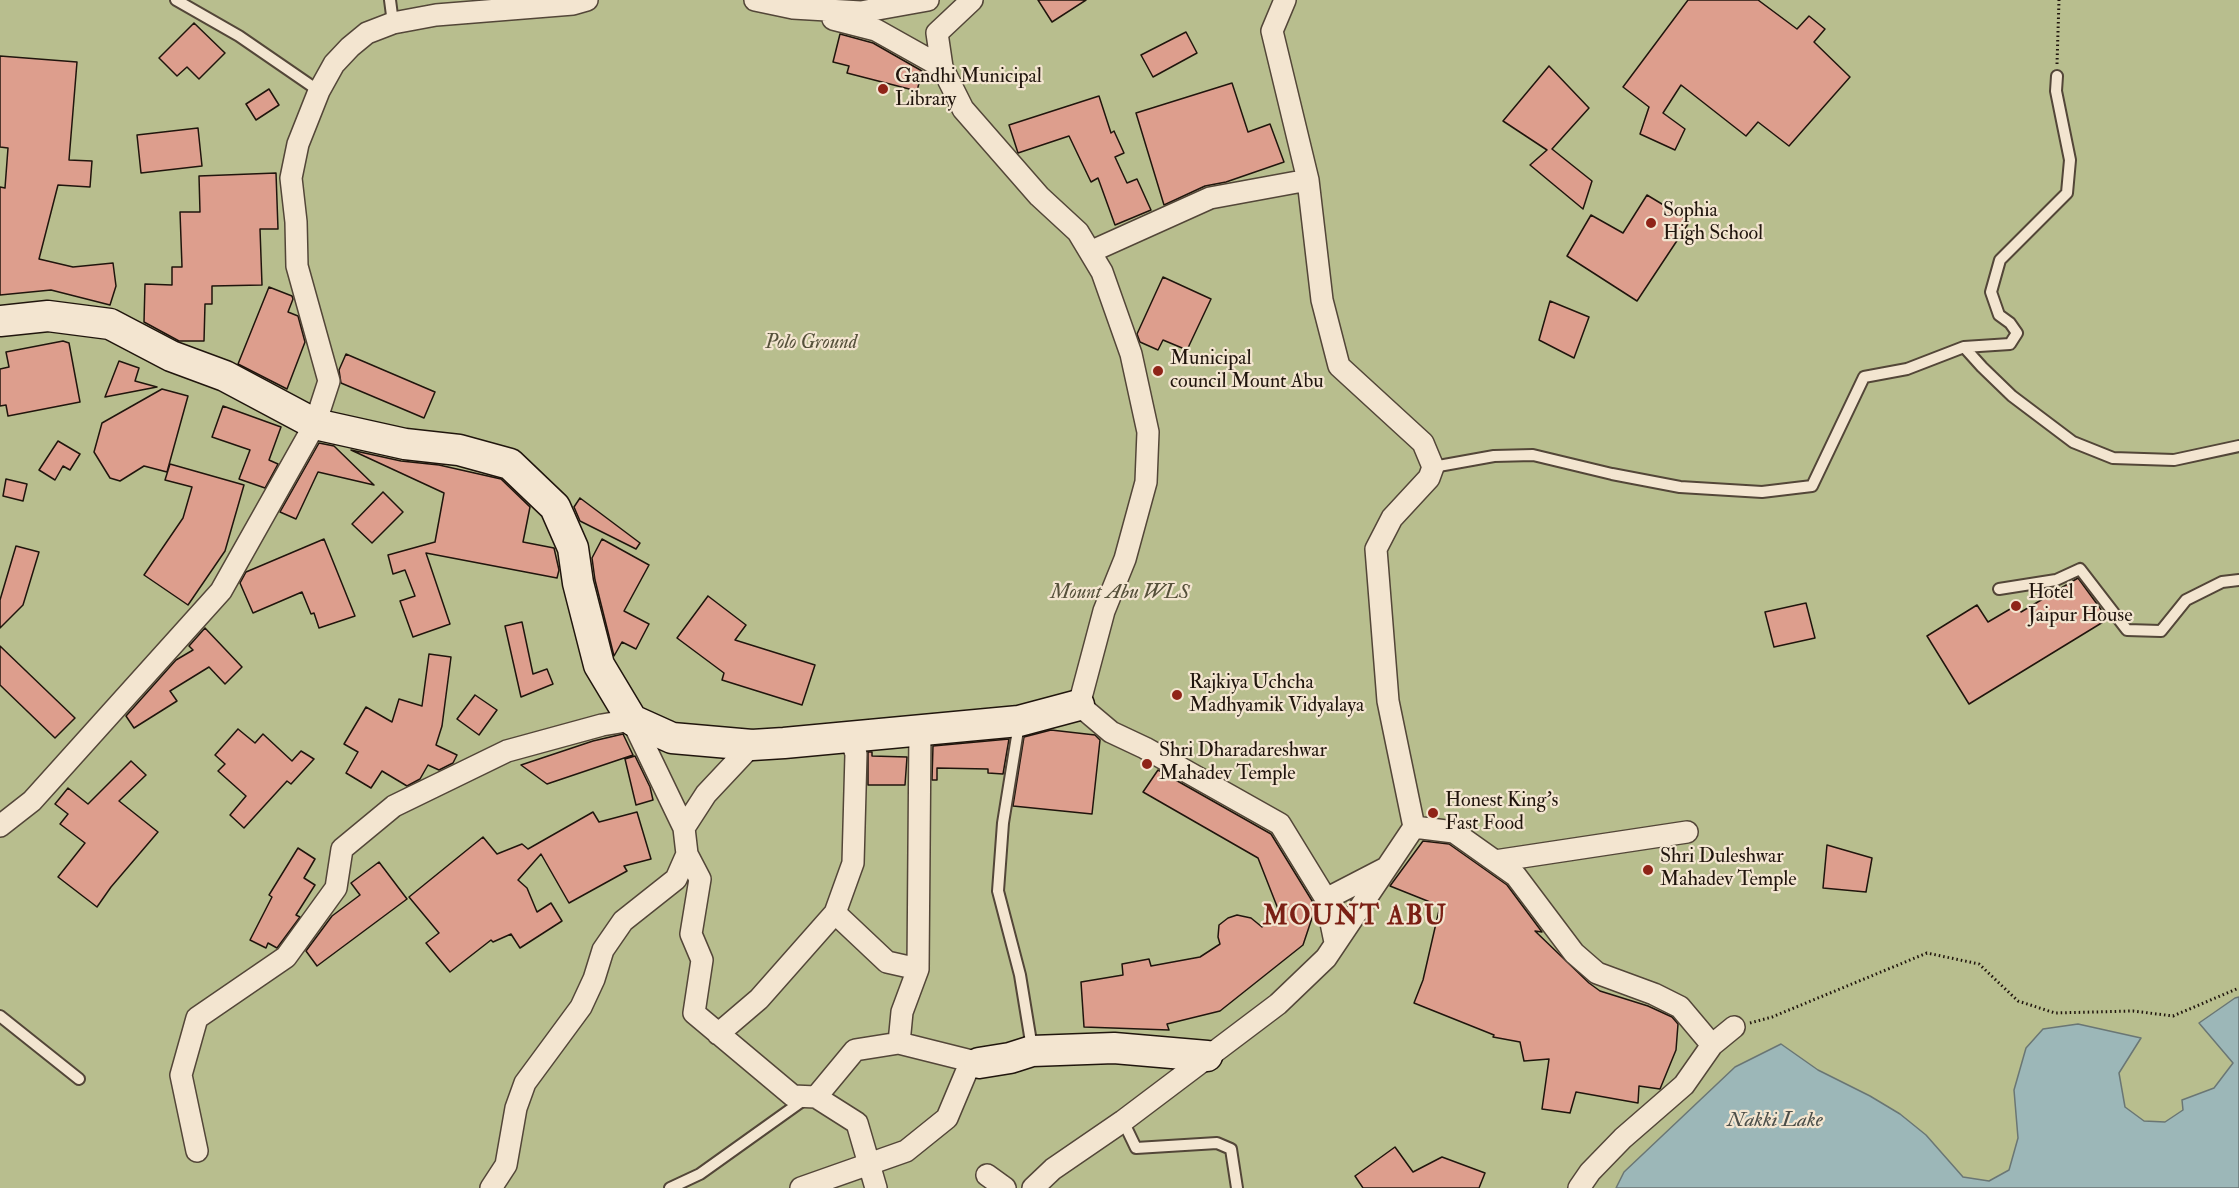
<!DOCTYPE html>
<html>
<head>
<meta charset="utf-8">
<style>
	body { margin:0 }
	canvas { display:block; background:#ecd7b7 }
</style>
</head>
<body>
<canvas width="2239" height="1188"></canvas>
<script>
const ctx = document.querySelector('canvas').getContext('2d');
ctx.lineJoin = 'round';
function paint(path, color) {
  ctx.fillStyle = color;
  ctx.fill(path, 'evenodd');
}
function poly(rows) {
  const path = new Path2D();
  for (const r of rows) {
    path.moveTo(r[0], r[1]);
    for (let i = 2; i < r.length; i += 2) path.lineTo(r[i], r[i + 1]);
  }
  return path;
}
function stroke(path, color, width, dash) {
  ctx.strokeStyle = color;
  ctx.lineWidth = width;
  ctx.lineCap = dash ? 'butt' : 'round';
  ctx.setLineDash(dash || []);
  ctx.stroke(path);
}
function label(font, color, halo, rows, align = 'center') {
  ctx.font = font + ' "IM FELL Double Pica",serif';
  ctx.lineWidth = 4.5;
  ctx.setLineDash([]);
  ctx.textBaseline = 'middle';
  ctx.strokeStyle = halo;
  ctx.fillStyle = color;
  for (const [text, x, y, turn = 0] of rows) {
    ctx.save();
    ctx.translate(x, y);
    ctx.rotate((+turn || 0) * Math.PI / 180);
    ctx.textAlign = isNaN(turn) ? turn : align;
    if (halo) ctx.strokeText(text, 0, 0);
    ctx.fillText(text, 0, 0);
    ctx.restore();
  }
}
const green = poly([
	[0,0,2239,0,2239,1188,0,1188]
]);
const water = poly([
	[2239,997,2239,1188,1616,1188,1624,1172,1735,1067,1781,1044,1818,1070,1870,1096,1900,1114,1926,1135,1963,1177,1989,1181,2009,1170,2018,1138,2014,1090,2026,1048,2043,1029,2078,1024,2141,1038,2119,1073,2125,1107,2144,1121,2165,1122,2183,1110,2182,1100,2214,1088,2233,1063,2199,1023,2235,998,2239,997]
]);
const building = poly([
	[1038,0,1086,0,1052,22,1038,0],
	[1688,0,1758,0,1797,29,1809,16,1825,29,1814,42,1850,77,1789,146,1758,122,1746,136,1681,85,1663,113,1685,129,1675,150,1640,134,1649,107,1623,87,1688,0],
	[194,23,225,53,199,79,187,67,177,76,159,58,194,23],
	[1186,32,1197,53,1153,77,1141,55,1186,32],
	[840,34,873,43,922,71,917,91,847,73,849,66,833,62,840,34],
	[0,56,77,62,69,160,92,161,90,187,58,185,39,259,73,267,113,263,116,286,110,305,51,290,0,295,0,187,5,188,8,148,0,147,0,56],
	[1549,66,1589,108,1552,149,1592,181,1583,209,1530,165,1547,150,1503,121,1549,66],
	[1232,83,1248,132,1270,124,1284,162,1226,182,1205,186,1164,205,1136,113,1232,83],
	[269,89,279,105,256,120,246,104,269,89],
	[1099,96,1111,133,1114,131,1124,153,1115,157,1127,183,1137,179,1151,210,1115,225,1098,178,1091,182,1069,136,1018,153,1009,125,1099,96],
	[198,128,202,166,141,173,137,135,198,128],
	[276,173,278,229,260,229,262,285,212,286,212,304,205,304,204,341,179,341,144,322,145,284,172,285,172,267,182,267,180,212,200,212,199,176,276,173],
	[1647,195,1690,221,1637,301,1567,256,1591,215,1623,233,1647,195],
	[1163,277,1211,299,1187,350,1163,340,1158,350,1140,342,1137,334,1163,277],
	[269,287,292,296,293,299,288,312,298,316,305,342,287,389,238,364,269,287],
	[1550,301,1589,317,1574,358,1539,340,1550,301],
	[63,341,69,343,80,402,8,416,6,405,0,406,0,369,9,367,6,352,63,341],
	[346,354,435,392,424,418,341,383,339,370,346,354],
	[119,361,139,368,135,381,157,387,105,397,119,361],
	[162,389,188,396,167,472,144,466,120,481,110,478,94,452,102,423,162,389],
	[223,406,281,427,269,460,278,464,265,488,239,479,250,450,212,437,223,406],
	[58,441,80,454,70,470,63,466,55,480,39,470,58,441],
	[319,443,334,446,374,485,318,472,296,519,280,512,319,443],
	[351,450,401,461,439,465,501,479,530,507,523,542,554,548,559,570,557,578,426,553,450,624,413,637,400,601,415,596,405,570,393,574,388,555,435,542,444,493,351,450],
	[170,464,244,485,225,551,188,605,144,575,183,518,192,487,165,480,170,464],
	[6,479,27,484,23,501,3,496,6,479],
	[383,492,403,512,372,543,352,524,383,492],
	[580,498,640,543,636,549,580,521,574,507,580,498],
	[324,539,355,616,319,628,314,613,311,614,302,592,253,613,240,583,246,572,324,539],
	[602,539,649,565,624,611,649,624,636,649,622,642,614,656,595,580,592,558,602,539],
	[16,546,39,552,23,605,0,628,0,600,16,546],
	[2078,578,2108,619,1969,704,1927,636,1977,605,1988,622,2017,605,2021,612,2078,578],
	[708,596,746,625,735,640,815,665,802,705,722,680,724,673,677,638,708,596],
	[1806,603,1815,638,1774,647,1765,612,1806,603],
	[522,622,533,674,547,669,553,684,521,697,505,626,522,622],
	[205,628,242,667,225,684,209,667,170,691,177,701,134,728,126,716,176,660,193,650,189,646,205,628],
	[0,646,75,718,55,738,0,685,0,646],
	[429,654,451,657,442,726,436,745,457,755,453,763,439,770,428,765,420,779,407,786,382,771,371,788,346,773,358,752,344,744,366,707,392,722,399,699,422,706,429,654],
	[475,695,497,710,479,735,457,719,475,695],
	[238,729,255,743,263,734,292,761,301,751,314,759,291,784,287,781,244,828,230,815,246,796,218,771,225,764,215,755,238,729],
	[1051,730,1095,735,1100,740,1092,814,1013,806,1024,737,1051,730],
	[623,734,633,755,547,784,521,765,593,741,623,734],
	[1009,739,1003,774,988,773,988,769,937,768,937,780,932,780,933,746,1009,739],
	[868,752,872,752,872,756,907,757,905,785,868,785,868,752],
	[635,756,650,787,653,800,636,805,625,759,635,756],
	[131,761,146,775,119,801,158,832,111,887,97,907,58,877,85,843,60,824,68,814,55,804,68,788,88,804,131,761],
	[1158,770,1271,834,1314,904,1315,909,1303,945,1220,1011,1167,1024,1169,1030,1084,1027,1081,982,1123,975,1122,964,1149,959,1151,966,1200,957,1220,944,1218,937,1219,925,1228,918,1237,915,1251,918,1262,927,1280,914,1258,858,1143,792,1158,770],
	[593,812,599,822,637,812,651,859,624,866,627,871,569,903,541,854,518,880,527,888,537,912,551,903,562,921,520,948,511,934,493,942,491,940,450,972,426,943,439,933,409,897,483,837,497,854,522,844,528,849,593,812],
	[1423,841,1449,844,1507,885,1542,932,1535,931,1589,983,1600,991,1648,1006,1672,1017,1678,1024,1676,1050,1660,1089,1639,1086,1638,1103,1576,1092,1570,1113,1542,1109,1549,1059,1524,1061,1520,1042,1493,1037,1494,1035,1414,1003,1423,980,1440,906,1390,886,1423,841],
	[1827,845,1872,858,1866,892,1823,888,1827,845],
	[298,848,315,859,304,878,315,885,296,915,300,917,277,948,268,943,266,948,250,940,272,897,269,895,298,848],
	[379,862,407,899,317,966,306,951,332,916,360,895,351,883,379,862],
	[1395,1147,1413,1172,1442,1157,1485,1173,1479,1188,1363,1188,1355,1176,1395,1147]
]);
const path = poly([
	[2057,64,2059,0],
	[1750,1023,1772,1017,1927,953,1979,964,2018,1001,2055,1013,2133,1011,2173,1016,2239,988]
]);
const lane = poly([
	[176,0,239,36,319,91],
	[390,0,393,23],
	[1964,347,1982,367,2012,396,2073,442,2113,458,2174,460,2239,446],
	[1433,467,1494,456,1533,455,1612,474,1680,487,1762,492,1812,486,1864,377,1907,369,1964,347,2010,344,2017,333,2010,323,1999,315,1991,292,2000,260,2067,193,2070,160,2056,91,2057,76],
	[1999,589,2056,580,2080,569,2127,630,2161,631,2186,600,2222,582,2239,580],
	[1019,724,1003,823,998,891,1020,975,1032,1048],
	[0,1016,79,1079],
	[1123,1121,1136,1148,1217,1143,1231,1149,1237,1188],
	[670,1188,700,1174,805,1099]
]);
const street = poly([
	[755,0,793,8,861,12,928,0],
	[972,0,937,33,942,67,963,109,1039,196,1078,232,1102,272,1131,354,1148,432,1146,482,1125,559,1104,611,1079,705,1111,732,1145,748,1280,824,1326,899,1335,942],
	[833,19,876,30,942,67],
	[1090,252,1210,198,1308,180],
	[0,826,32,801,221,591,315,424,329,381,297,266,296,222,291,178,298,144,319,91,334,64,350,47,367,33,393,23,436,15,573,4,587,0],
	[1414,827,1454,832,1516,876,1574,953,1597,973,1654,994,1680,1007,1712,1045],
	[684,828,706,794,752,745],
	[687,854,700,879,691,934,702,960,694,1013,793,1096,816,1097,857,1123,876,1188],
	[1495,861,1687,832],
	[1326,899,1384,869],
	[835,913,887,962,918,969],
	[718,1034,759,999,835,913,853,863,856,754,850,736],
	[899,1043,902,1012,918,969,920,730],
	[816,1097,855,1050,899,1043,979,1063],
	[197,1151,181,1075,197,1018,286,957,336,888,342,849,394,806,507,751,602,725,632,720,684,828,687,854,676,879,623,921,603,950,594,979,581,1007,525,1083,516,1108,506,1165,491,1188],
	[987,1175,1005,1188],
	[801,1188,906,1151,947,1118,968,1068,979,1063],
	[1033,1188,1053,1169,1123,1121,1278,1004,1326,958,1414,827,1388,701,1376,549,1392,518,1429,478,1433,467,1423,443,1339,366,1322,300,1308,180,1272,31,1285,0],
	[1579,1188,1590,1172,1623,1138,1684,1085,1712,1045,1734,1027]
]);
const secondary = poly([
	[0,321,48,316,110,324,171,356,225,376,315,424,405,444,459,450,510,464,555,507,573,548,578,583,599,665,632,720,672,738,752,745,784,743,1019,721,1079,705],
	[979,1063,1010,1058,1032,1051,1114,1048,1207,1056]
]);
const markers = [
	[883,89,6,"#8f2418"],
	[1651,223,6,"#8f2418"],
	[1158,371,6,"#8f2418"],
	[2016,606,6,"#8f2418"],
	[1177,695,6,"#8f2418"],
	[1147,764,6,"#8f2418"],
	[1433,813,6,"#8f2418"],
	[1648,870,6,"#8f2418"]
];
const poiNames = [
	["Gandhi Municipal",895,78],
	["Library",895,101],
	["Sophia",1663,212],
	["High School",1663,235],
	["Municipal",1170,360],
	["council Mount Abu",1170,383],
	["Hotel",2028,594],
	["Jaipur House",2028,617],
	["Rajkiya Uchcha",1189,684],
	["Madhyamik Vidyalaya",1189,707],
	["Shri Dharadareshwar",1159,752],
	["Mahadev Temple",1159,775],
	["Honest King's",1445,802],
	["Fast Food",1445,825],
	["Shri Duleshwar",1660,858],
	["Mahadev Temple",1660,881]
];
const parkNames = [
	["Polo Ground",811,344],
	["Mount Abu WLS",1120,594]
];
const waterNames = [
	["Nakki Lake",1775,1121]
];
const districtNames = [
	["MOUNT ABU",1355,918]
];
paint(green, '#b8be8e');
paint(water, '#9cb7b8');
stroke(water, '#6a7674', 1.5);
paint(building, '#dd9e8d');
stroke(building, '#20150d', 1.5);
stroke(lane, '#534638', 14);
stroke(street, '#534638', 24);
stroke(secondary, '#20150d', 33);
stroke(path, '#20150d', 3, [1.5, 3]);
stroke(lane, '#f3e5d0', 10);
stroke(street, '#f3e5d0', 21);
stroke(secondary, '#f3e5d0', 30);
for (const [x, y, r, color] of markers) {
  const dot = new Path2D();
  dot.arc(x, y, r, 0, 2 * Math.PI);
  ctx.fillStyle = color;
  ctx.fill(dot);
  stroke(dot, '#f3e5d0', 2);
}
label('20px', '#20150d', '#f3e5d0', poiNames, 'left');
label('italic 20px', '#55503a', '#f3e5d0', parkNames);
label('italic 21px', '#4b4e49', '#f3e5d0', waterNames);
ctx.letterSpacing = '1.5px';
label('bold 26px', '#7a1f14', '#f3e5d0', districtNames);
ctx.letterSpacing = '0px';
</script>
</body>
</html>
